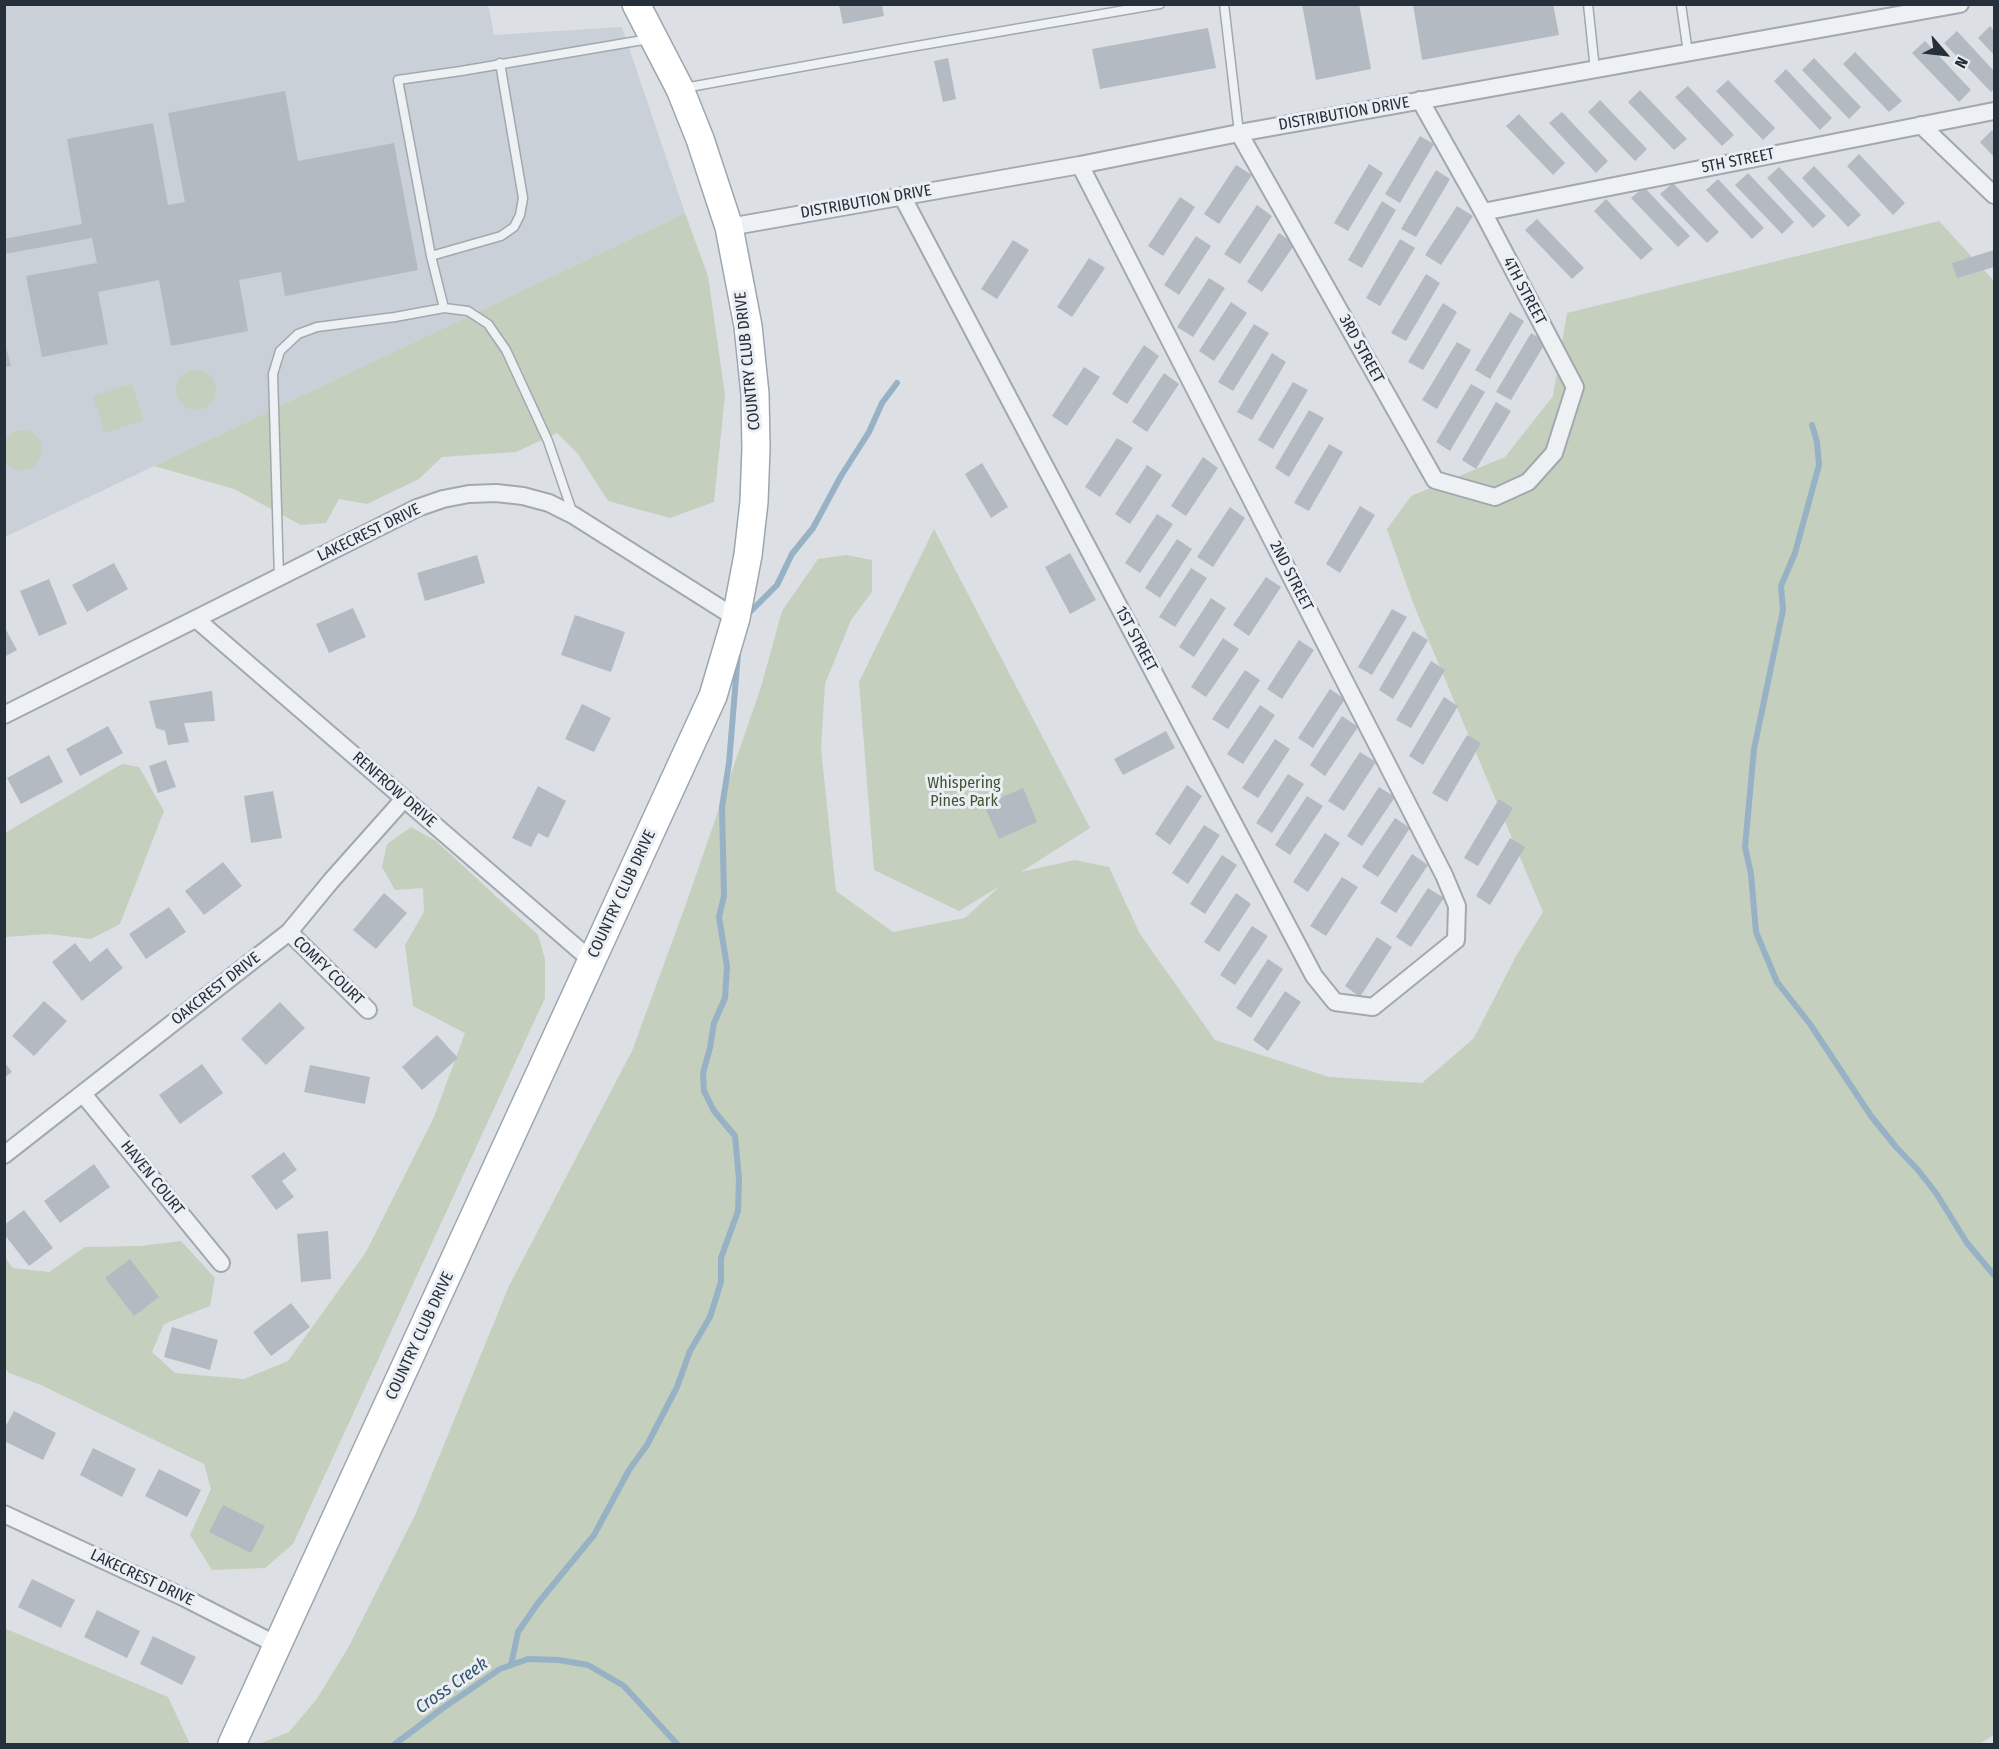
<!DOCTYPE html>
<html>
<head>
<meta charset="utf-8">
<style>
	body { margin:0 }
	#map { position:relative; width:1999px; height:1749px; overflow:hidden; background:#dce0e5; font-family:"Fira Sans Condensed",sans-serif }
	canvas { display:block }
	.frame { position:absolute; inset:0; border:6px solid #26303b; pointer-events:none }
	.north { position:absolute; left:1915px; top:24px; width:60px; height:60px; -webkit-text-stroke:4px #ebeff3; paint-order:stroke; rotate:118deg; font-size:16px; font-weight:700; line-height:24px; text-align:center; color:#26303b }
	.north::after { content:''; display:block; margin:auto; width:21px; height:27px; background:#26303b; clip-path:polygon(50% 0,100% 100%,50% 72%,0 100%) }
</style>
</head>
<body>
<div id="map">
<canvas width="1999" height="1749"></canvas>
<div class="frame"></div>
<div class="north">N</div>
</div>
<script>
const ctx = document.querySelector('canvas').getContext('2d');
ctx.lineJoin = 'round';
function paint(path, color) {
  ctx.fillStyle = color;
  ctx.fill(path, 'evenodd');
}
function poly(rows) {
  const path = new Path2D();
  for (const r of rows) {
    if (r.length === 3) {
      path.moveTo(r[0] + r[2], r[1]);
      path.arc(r[0], r[1], r[2], 0, 2 * Math.PI);
      continue;
    }
    path.moveTo(r[0], r[1]);
    for (let i = 2; i < r.length; i += 2) path.lineTo(r[i], r[i + 1]);
  }
  return path;
}
function stroke(path, color, width, dash) {
  ctx.strokeStyle = color;
  ctx.lineWidth = width;
  ctx.lineCap = dash ? 'butt' : 'round';
  ctx.setLineDash(dash || []);
  ctx.stroke(path);
}
function label(font, color, halo, rows, align = 'center') {
  ctx.font = font + ' "Fira Sans Condensed",sans-serif';
  ctx.lineWidth = 6;
  ctx.setLineDash([]);
  ctx.textBaseline = 'middle';
  ctx.strokeStyle = halo;
  ctx.fillStyle = color;
  for (const [text, x, y, turn = 0] of rows) {
    ctx.save();
    ctx.translate(x, y);
    ctx.rotate((+turn || 0) * Math.PI / 180);
    ctx.textAlign = isNaN(turn) ? turn : align;
    if (halo) ctx.strokeText(text, 0, 0);
    ctx.fillText(text, 0, 0);
    ctx.restore();
  }
}
const built = poly([
	[488,4,494,35,622,27,685,213,5,537,5,5]
]);
const green = poly([
	[685,213,708,276,725,395,714,502,670,518,608,501,578,454,557,433,516,452,442,457,419,479,367,504,339,499,326,523,301,525,234,489,154,466],
	[1939,221,1994,281,1994,1735,1979,1744,259,1744,289,1732,316,1700,348,1648,416,1513,509,1286,632,1051,686,904,761,687,782,611,818,559,846,555,872,560,872,592,851,620,825,684,821,749,836,891,893,932,965,918,1000,886,959,911,874,870,859,682,934,529,1090,828,1021,872,1075,860,1109,867,1140,934,1215,1040,1329,1077,1422,1083,1474,1038,1516,956,1543,912,1413,603,1387,529,1411,496,1505,457,1553,396,1567,313],
	[196,390,20],
	[132,384,143,420,105,433,93,396],
	[22,450,20],
	[122,764,139,767,164,811,120,924,91,939,48,934,5,937,5,833],
	[411,827,436,841,538,935,545,959,545,998,293,1544,265,1568,212,1570,190,1535,211,1489,204,1464,41,1385,9,1373,4,1367,4,1256,13,1268,49,1272,85,1247,140,1246,181,1241,215,1278,210,1306,164,1324,152,1352,175,1373,244,1379,288,1361,366,1252,434,1117,465,1033,413,1006,405,945,424,912,423,888,395,890,382,867,387,844],
	[4,1628,168,1697,190,1744,5,1744]
]);
const stream = poly([
	[1812,425,1817,442,1819,465,1795,553,1781,586,1783,610,1754,749,1745,847,1751,874,1756,932,1777,982,1810,1024,1871,1116,1896,1147,1918,1170,1936,1193,1967,1243,1994,1275],
	[747,615,777,585,792,554,813,528,841,476,869,432,882,403,897,383],
	[511,1665,518,1632,538,1603,594,1535,629,1470,647,1445,677,1387,690,1351,710,1317,721,1282,721,1258,738,1211,739,1179,735,1136,714,1111,704,1091,703,1073,710,1048,714,1023,725,998,727,967,719,917,724,896,722,807,729,763,738,654],
	[395,1744,443,1708,500,1669,528,1659,559,1660,588,1665,624,1686,677,1744]
]);
const building = poly([
	[1302,4,1359,4,1371,69,1316,80],
	[1413,4,1553,4,1559,35,1422,60],
	[839,5,882,5,884,16,843,24],
	[1990,26,1994,31,1994,55,1978,38],
	[1208,28,1216,68,1100,89,1092,49],
	[1957,31,1994,71,1994,89,1991,92,1944,43],
	[1925,41,1971,90,1959,102,1912,53],
	[1855,52,1902,101,1889,112,1843,64],
	[948,58,956,99,943,102,934,61],
	[1814,58,1861,107,1849,119,1802,70],
	[1786,69,1832,118,1820,130,1774,81],
	[1728,80,1775,128,1763,140,1716,91],
	[1688,86,1734,135,1722,146,1675,97],
	[1640,90,1687,139,1674,150,1628,102],
	[285,91,298,161,394,143,418,270,285,296,281,272,239,280,248,331,171,346,159,280,98,292,108,344,42,357,26,276,97,263,92,238,4,254,4,239,82,224,67,139,153,123,168,205,185,202,168,113],
	[1600,100,1647,149,1635,161,1588,112],
	[1562,112,1608,161,1596,173,1549,123],
	[1519,114,1565,163,1553,175,1506,126],
	[1992,130,1994,132,1994,157,1980,142],
	[1420,136,1434,144,1400,203,1385,194],
	[1859,154,1905,203,1893,215,1847,166],
	[1369,164,1383,173,1348,231,1334,223],
	[1236,165,1252,175,1219,224,1204,214],
	[1814,166,1861,215,1848,227,1802,178],
	[1779,167,1826,216,1813,228,1767,178],
	[1436,170,1450,179,1416,237,1401,229],
	[1748,173,1794,222,1782,234,1735,185],
	[1718,179,1764,228,1752,239,1706,190],
	[1673,183,1719,232,1707,243,1660,194],
	[1644,187,1690,236,1678,247,1631,198],
	[1180,197,1195,207,1163,256,1148,246],
	[1606,199,1653,249,1641,260,1594,211],
	[1382,201,1396,210,1362,268,1348,260],
	[1257,205,1272,216,1240,264,1224,254],
	[1457,206,1473,216,1441,265,1425,255],
	[1537,219,1584,268,1572,279,1525,230],
	[1279,233,1295,244,1262,292,1247,282],
	[1196,236,1211,246,1179,295,1164,285],
	[1400,239,1415,248,1380,306,1366,298],
	[1013,240,1029,250,997,299,981,289],
	[1994,250,1994,267,1957,278,1952,263],
	[1089,258,1105,268,1072,317,1057,307],
	[1426,274,1440,283,1406,341,1391,333],
	[1209,278,1225,288,1193,337,1177,327],
	[1231,302,1247,313,1214,361,1199,351],
	[1443,303,1457,312,1423,370,1408,362],
	[1510,312,1524,321,1490,379,1475,370],
	[1254,324,1269,333,1233,391,1218,382],
	[1531,333,1546,342,1511,400,1496,392],
	[4,340,11,366,4,367],
	[1457,342,1471,350,1437,409,1422,400],
	[1144,345,1159,356,1127,404,1112,394],
	[1272,353,1286,362,1252,420,1237,412],
	[1084,367,1100,377,1067,426,1052,416],
	[1164,373,1179,384,1147,432,1132,422],
	[1293,382,1308,390,1273,449,1258,440],
	[1471,384,1485,392,1450,451,1436,442],
	[1496,402,1511,411,1476,469,1462,460],
	[1309,410,1324,418,1289,477,1275,468],
	[1117,438,1133,448,1100,497,1085,487],
	[1329,444,1343,452,1309,511,1294,503],
	[1203,457,1218,468,1186,516,1171,506],
	[982,463,1008,507,991,518,965,474],
	[1147,465,1162,475,1130,524,1115,514],
	[1360,506,1375,515,1340,573,1326,564],
	[1230,507,1245,518,1213,567,1197,557],
	[1157,514,1173,524,1140,573,1125,563],
	[1177,539,1192,549,1160,598,1145,588],
	[1070,553,1096,600,1070,614,1045,567],
	[477,555,485,583,425,601,417,573],
	[114,563,128,589,87,612,72,585],
	[1191,568,1207,578,1175,627,1159,617],
	[1266,577,1281,587,1249,636,1233,625],
	[49,579,67,624,39,636,20,591],
	[1211,598,1226,608,1194,657,1179,647],
	[353,608,366,637,329,653,316,624],
	[1392,609,1407,617,1372,675,1358,667],
	[575,615,625,632,611,672,561,655],
	[4,626,17,650,4,657],
	[1413,631,1428,640,1393,699,1379,690],
	[1223,638,1239,649,1206,697,1191,687],
	[1299,640,1314,650,1282,699,1267,689],
	[1431,661,1445,670,1411,728,1396,720],
	[1245,670,1260,680,1228,729,1212,719],
	[1330,689,1345,699,1313,748,1298,738],
	[212,691,215,721,184,723,189,742,168,745,165,731,156,728,149,701],
	[1444,697,1458,706,1423,765,1409,756],
	[582,704,611,718,594,752,565,739],
	[1260,705,1275,715,1243,764,1227,754],
	[1342,716,1358,727,1325,776,1310,765],
	[108,726,123,753,80,776,66,749],
	[1166,731,1175,748,1123,775,1114,759],
	[1467,735,1481,743,1447,802,1432,793],
	[1275,739,1290,749,1258,798,1242,788],
	[1360,752,1376,762,1344,811,1328,801],
	[49,755,63,782,21,804,7,778],
	[166,760,176,787,158,793,149,766],
	[1288,774,1304,784,1272,833,1256,823],
	[1187,785,1202,796,1170,845,1155,834],
	[538,786,566,801,548,838,538,833,531,847,512,838],
	[1379,787,1395,797,1362,846,1347,836],
	[1023,788,1037,822,999,839,984,805],
	[273,791,282,838,251,843,244,796],
	[1307,796,1323,806,1290,855,1275,845],
	[1499,799,1513,808,1478,866,1464,858],
	[1395,818,1410,828,1378,877,1362,867],
	[1204,825,1220,835,1188,884,1172,873],
	[1325,833,1340,843,1308,892,1293,882],
	[1510,838,1525,847,1490,905,1476,896],
	[1412,854,1428,865,1396,913,1380,903],
	[1222,855,1237,865,1205,914,1190,904],
	[223,862,242,886,204,915,185,891],
	[1342,877,1358,887,1326,936,1310,926],
	[1428,888,1444,898,1411,947,1396,937],
	[384,893,407,913,376,949,353,930],
	[1236,893,1251,904,1219,952,1204,942],
	[169,907,186,932,146,959,129,934],
	[1252,926,1268,936,1235,985,1220,975],
	[1377,937,1392,947,1360,997,1345,986],
	[75,943,90,962,107,948,123,968,82,1001,52,962],
	[1268,959,1283,969,1251,1018,1236,1008],
	[1285,991,1301,1002,1268,1051,1253,1040],
	[44,1001,67,1021,34,1056,12,1036],
	[280,1002,305,1028,266,1065,241,1039],
	[437,1035,458,1058,422,1090,402,1067],
	[4,1062,12,1072,4,1078],
	[202,1064,223,1093,180,1124,159,1095],
	[310,1065,370,1077,365,1104,304,1092],
	[284,1152,297,1170,282,1181,294,1197,276,1210,251,1176],
	[94,1164,110,1187,60,1223,44,1201],
	[24,1210,53,1248,29,1266,4,1234,4,1225],
	[328,1231,331,1279,301,1282,297,1234],
	[130,1259,159,1297,134,1316,105,1278],
	[291,1303,310,1327,271,1356,253,1332],
	[172,1327,218,1340,210,1370,164,1357],
	[14,1411,56,1433,43,1460,4,1441,4,1429],
	[93,1448,136,1469,122,1497,80,1475],
	[159,1469,201,1490,187,1517,145,1496],
	[223,1505,265,1526,251,1553,209,1532],
	[32,1579,75,1600,61,1628,18,1607],
	[97,1610,140,1631,127,1658,84,1637],
	[153,1636,196,1657,182,1685,140,1664]
]);
const lane = poly([
	[1224,4,1239,133],
	[1588,4,1595,70],
	[1681,4,1688,53],
	[684,88,905,48,1160,4],
	[431,256,501,236,514,227,520,215,523,198,500,63],
	[444,308,431,256,398,80,461,71,649,39],
	[279,578,273,374,280,351,298,334,317,327,395,317,444,308,468,311,488,324,506,350,548,441,573,514]
]);
const street = poly([
	[1921,125,1994,195],
	[1239,133,1435,480,1495,497,1528,482,1554,453,1575,387,1483,212,1420,100],
	[902,196,1314,976,1335,1002,1373,1007,1456,940,1457,906,1444,875,1080,165],
	[1483,212,1994,111],
	[729,227,1080,165,1239,133,1960,4],
	[196,619,592,961],
	[4,715,417,508,443,499,469,494,496,493,523,496,549,503,573,515,736,618],
	[289,932,368,1010],
	[83,1094,221,1263],
	[4,1155,289,932,331,881,404,799],
	[4,1514,185,1598,277,1645]
]);
const primary = poly([
	[232,1744,713,696,736,618,748,555,754,502,756,448,755,394,748,326,729,227,700,139,680,89,636,4]
]);
const streetNames = [
	["DISTRIBUTION DRIVE",1344,114,-10],
	["5TH STREET",1738,161,-11],
	["DISTRIBUTION DRIVE",866,202,-10],
	["4TH STREET",1524,291,62],
	["3RD STREET",1361,349,61],
	["COUNTRY CLUB DRIVE",748,361,-96],
	["LAKECREST DRIVE",369,533,-26],
	["2ND STREET",1291,576,63],
	["1ST STREET",1136,639,62],
	["RENFROW DRIVE",394,790,41],
	["COUNTRY CLUB DRIVE",622,894,-65],
	["COMFY COURT",328,971,44],
	["OAKCREST DRIVE",216,989,-38],
	["HAVEN COURT",152,1178,51],
	["COUNTRY CLUB DRIVE",420,1336,-65],
	["LAKECREST DRIVE",142,1578,25]
];
const parkNames = [
	["Whispering",964,784],
	["Pines Park",964,802]
];
const waterNames = [
	["Cross Creek",452,1686,-35]
];
paint(built, '#cad0d7');
paint(green, '#c4cfbd');
stroke(stream, '#97b2c4', 6);
paint(building, '#b3bac2');
stroke(lane, '#a2a8af', 11);
stroke(street, '#a2a8af', 20);
stroke(primary, '#9ba6b0', 30);
stroke(lane, '#eef1f4', 8);
stroke(street, '#eef1f4', 16);
stroke(primary, '#fff', 27);
label('16px', '#26303b', '#ebeff3', streetNames);
label('16px', '#3e5634', '#ebeff3', parkNames);
label('italic 18px', '#32536c', '#ebeff3', waterNames);
</script>
</body>
</html>
